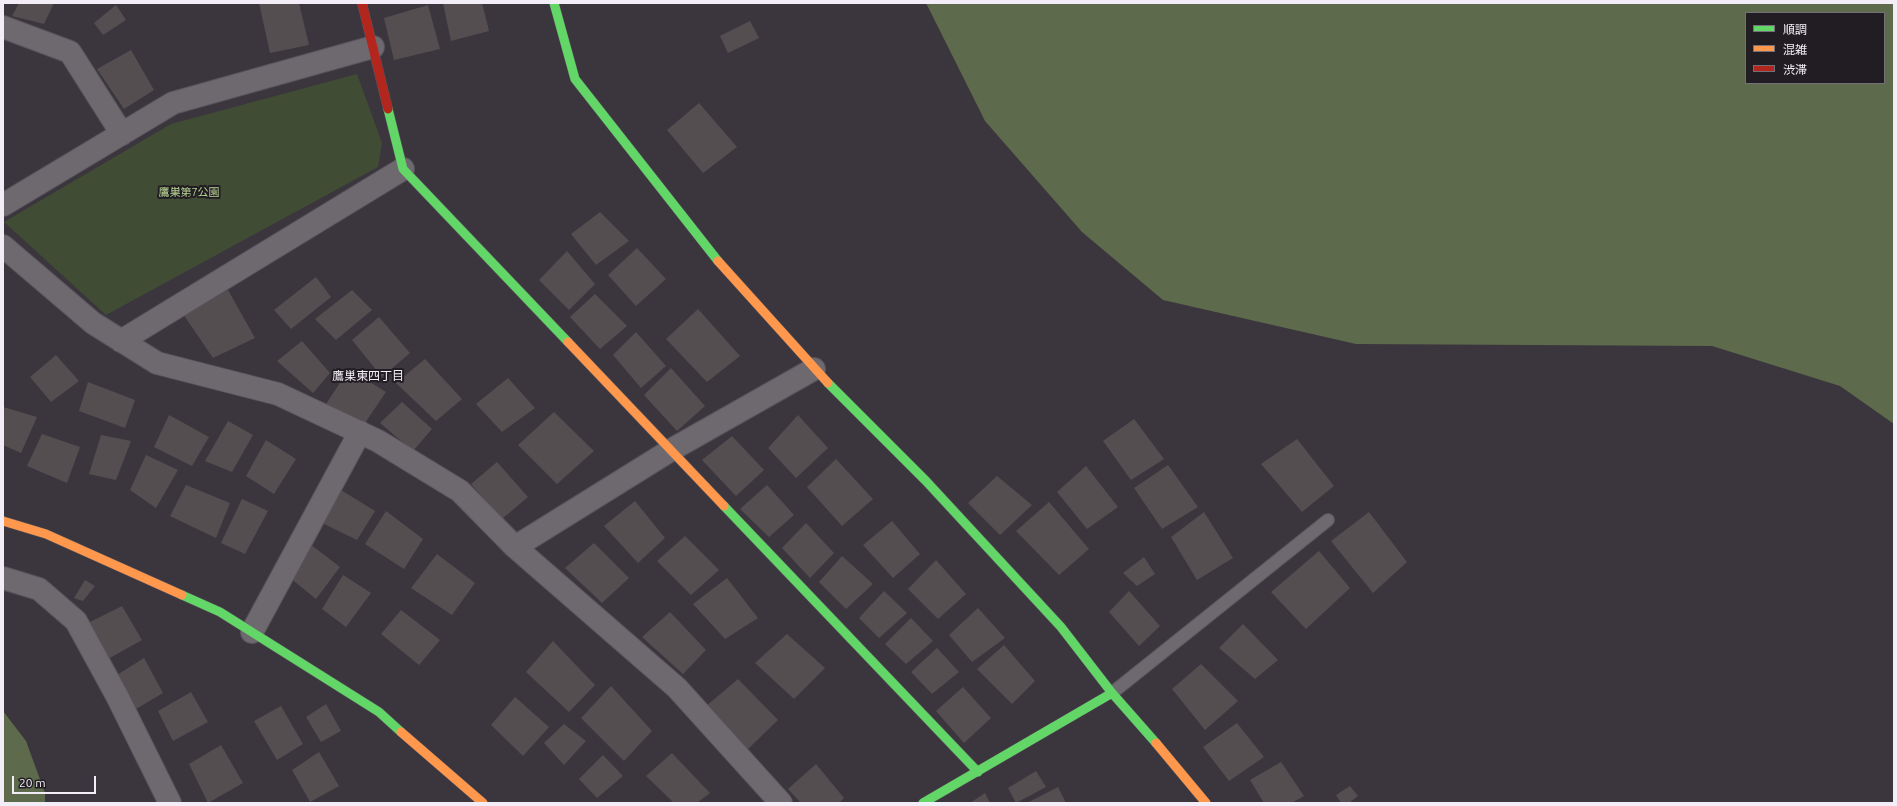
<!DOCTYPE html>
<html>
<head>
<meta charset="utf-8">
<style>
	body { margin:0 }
	#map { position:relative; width:1897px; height:806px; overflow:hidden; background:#3b363e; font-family:Ubuntu,"Noto Sans JP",sans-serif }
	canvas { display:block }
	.frame { position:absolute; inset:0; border:4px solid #f3edf7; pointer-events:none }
	.legend { position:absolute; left:1745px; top:12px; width:140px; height:72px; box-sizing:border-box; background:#211d23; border:1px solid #757078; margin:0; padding:5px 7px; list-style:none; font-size:12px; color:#f3edf7 }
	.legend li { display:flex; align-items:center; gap:8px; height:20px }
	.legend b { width:20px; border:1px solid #757078 }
	.scale { position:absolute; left:12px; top:776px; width:84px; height:18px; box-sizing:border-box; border:2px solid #f3edf7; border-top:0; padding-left:5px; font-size:12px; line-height:14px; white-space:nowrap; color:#f3edf7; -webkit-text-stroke:3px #211d23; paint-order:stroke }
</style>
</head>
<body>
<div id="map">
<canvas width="1897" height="806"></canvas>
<div class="frame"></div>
<ul class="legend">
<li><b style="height:5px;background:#63d668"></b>順調</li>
<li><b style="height:5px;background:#ff974d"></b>混雑</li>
<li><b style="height:5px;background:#b3261e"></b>渋滞</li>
</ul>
<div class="scale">20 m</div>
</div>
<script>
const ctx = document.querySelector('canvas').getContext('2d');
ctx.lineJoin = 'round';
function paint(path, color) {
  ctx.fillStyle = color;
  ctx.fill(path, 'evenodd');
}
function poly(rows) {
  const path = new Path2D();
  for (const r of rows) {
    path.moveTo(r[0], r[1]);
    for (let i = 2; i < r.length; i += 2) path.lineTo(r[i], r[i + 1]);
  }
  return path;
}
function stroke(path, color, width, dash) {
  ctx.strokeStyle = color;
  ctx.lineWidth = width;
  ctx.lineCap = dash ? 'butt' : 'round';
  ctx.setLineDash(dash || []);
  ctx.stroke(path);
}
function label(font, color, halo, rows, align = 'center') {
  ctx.font = font + ' Ubuntu,"Noto Sans JP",sans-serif';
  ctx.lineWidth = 4;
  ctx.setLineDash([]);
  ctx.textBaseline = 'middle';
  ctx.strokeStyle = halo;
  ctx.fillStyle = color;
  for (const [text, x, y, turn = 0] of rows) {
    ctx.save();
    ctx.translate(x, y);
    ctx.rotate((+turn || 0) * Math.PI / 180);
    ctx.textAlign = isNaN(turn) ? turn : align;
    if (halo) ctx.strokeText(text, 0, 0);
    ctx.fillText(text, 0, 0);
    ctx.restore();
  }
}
const green = poly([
	[357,74,382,143,378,167,106,315,4,222,171,124]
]);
const forest = poly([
	[926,3,1894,3,1894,424,1840,386,1712,346,1356,344,1163,300,1082,232,985,121],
	[1746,13,1884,13,1884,83,1746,83],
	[3,711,26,741,45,793,45,803,3,803]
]);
const building = poly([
	[19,3,54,3,44,24,12,16],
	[259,3,299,3,309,45,270,53],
	[443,3,482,3,489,31,451,41],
	[116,5,126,20,103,35,94,23],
	[428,5,440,49,394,60,384,18],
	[750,21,759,38,728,53,720,36],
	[131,50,154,90,124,109,97,69],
	[699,103,737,147,703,173,667,130],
	[600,212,629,241,596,265,571,234],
	[637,248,666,279,636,306,608,275],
	[567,251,595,284,569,310,539,280],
	[316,277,331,297,291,329,274,310],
	[228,290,255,338,213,358,183,314],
	[352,290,372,310,336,340,315,319],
	[595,294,627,326,600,349,570,317],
	[698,309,740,356,707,382,666,339],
	[379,317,410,353,382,377,352,340],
	[636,332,666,366,641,388,613,355],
	[302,341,330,373,313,393,277,361],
	[56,355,79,381,51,402,30,377],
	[425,359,462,399,436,421,396,383],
	[671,368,705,406,677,431,644,395],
	[349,369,386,392,365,423,324,407],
	[508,378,535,408,502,432,476,404],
	[88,382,135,400,125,428,79,411],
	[402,402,432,429,413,451,380,423],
	[3,407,37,417,21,453,3,445],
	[554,412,594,451,557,484,518,445],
	[169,415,209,437,192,466,154,447],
	[798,415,828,448,796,478,768,448],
	[1134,419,1164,459,1131,480,1103,441],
	[228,421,253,435,232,472,205,461],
	[42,434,80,447,67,483,27,466],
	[101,435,131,441,116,480,89,474],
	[732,436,764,470,736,496,702,460],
	[1297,439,1334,486,1302,512,1261,464],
	[266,440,296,459,274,494,246,476],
	[146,455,178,470,156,508,130,490],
	[836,459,873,499,842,526,807,487],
	[497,462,528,497,502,519,471,484],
	[1168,465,1198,507,1162,529,1134,488],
	[1086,466,1118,507,1087,529,1057,492],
	[997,476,1032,505,1000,535,968,503],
	[186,485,230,503,216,538,170,516],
	[767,485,794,515,769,537,740,509],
	[341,490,375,511,357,540,322,523],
	[242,499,268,511,245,554,221,543],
	[635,501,665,538,638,563,604,526],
	[1049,502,1089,549,1059,575,1016,531],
	[386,511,423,539,404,569,365,544],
	[1204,512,1233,558,1197,580,1171,537],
	[1369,512,1407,562,1373,593,1331,541],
	[892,521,920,554,893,578,863,545],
	[806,523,834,553,810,578,782,548],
	[685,536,719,570,691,595,657,561],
	[594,543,629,578,602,603,565,568],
	[310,544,340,567,316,599,289,577],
	[1319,551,1350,588,1306,629,1271,592],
	[437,554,475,583,452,615,411,588],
	[842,556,873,584,846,609,819,582],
	[1144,557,1155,574,1137,586,1123,573],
	[936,560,966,594,938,619,908,589],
	[343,575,371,593,346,627,322,609],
	[727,578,758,618,725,639,693,604],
	[85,580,95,586,83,601,74,598],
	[884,591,907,613,879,638,859,618],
	[1129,591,1160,626,1139,646,1109,612],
	[122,606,142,640,108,659,88,623],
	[978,608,1005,638,972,662,949,635],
	[401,610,440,640,419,665,381,634],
	[670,612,706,650,683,674,642,637],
	[911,618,933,641,906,664,885,644],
	[1243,624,1278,660,1255,679,1219,648],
	[787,634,825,668,794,699,755,663],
	[553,641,595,685,569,712,526,672],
	[1004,645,1035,681,1012,704,977,669],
	[937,648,959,672,932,694,911,672],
	[144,658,163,693,136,709,117,675],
	[1201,664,1238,701,1205,730,1172,689],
	[738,679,778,720,748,749,705,707],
	[611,686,652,731,624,761,581,718],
	[963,687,991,718,964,743,936,711],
	[191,692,208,722,173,741,158,711],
	[515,697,549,727,523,756,491,725],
	[326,704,341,731,321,742,306,717],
	[281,706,303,744,277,760,254,721],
	[1237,723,1264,757,1229,781,1203,747],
	[564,724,586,741,564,765,544,743],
	[221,745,243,783,208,803,189,764],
	[319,752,339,786,310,802,292,770],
	[672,753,710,793,697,803,674,803,646,776],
	[603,755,623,776,597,798,579,779],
	[1281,762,1304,796,1292,803,1264,803,1250,780],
	[816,764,844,798,839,803,801,803,788,789],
	[1036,771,1046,787,1016,803,1008,788],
	[1350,786,1358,796,1349,803,1341,803,1336,795],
	[1058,787,1066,803,1027,803],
	[985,793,990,803,970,803]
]);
const lane = poly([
	[1112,693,1328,520]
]);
const street = poly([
	[3,27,70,52,122,134],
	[3,205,173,103,373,47],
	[3,246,93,323,157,363,278,394,378,441,460,491,515,547,677,688,781,803],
	[121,341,403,169],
	[515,547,671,450,814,369],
	[3,578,39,589,76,621,117,696,170,803],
	[252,632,360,432]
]);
const fast = poly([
	[554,3,575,79,718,261],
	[388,109,403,169,568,342],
	[828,383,926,481,1061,627,1112,693,1156,743],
	[724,506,978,772],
	[182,595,220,612,379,712,401,732],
	[923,803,1112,693]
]);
const slow = poly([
	[718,261,828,383],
	[568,342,724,506],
	[3,521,46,534,182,595],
	[401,732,483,803],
	[1156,743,1206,803]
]);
const jam = poly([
	[362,3,388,109]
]);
const parkNames = [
	["鷹巣第7公園",189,192]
];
const neighbourhoodNames = [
	["鷹巣東四丁目",368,376]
];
paint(green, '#414c34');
paint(forest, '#5d6a4b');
paint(building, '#544e50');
stroke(lane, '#59545c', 14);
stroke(street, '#59545c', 24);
stroke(fast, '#59545c', 10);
stroke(slow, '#59545c', 10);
stroke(jam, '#59545c', 10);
stroke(lane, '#6d696f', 12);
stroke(street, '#6d696f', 22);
stroke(fast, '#63d668', 9);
stroke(slow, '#ff974d', 9);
stroke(jam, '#b3261e', 9);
label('11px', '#b6d193', '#211d23', parkNames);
label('12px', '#f3edf7', '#211d23', neighbourhoodNames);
</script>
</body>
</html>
